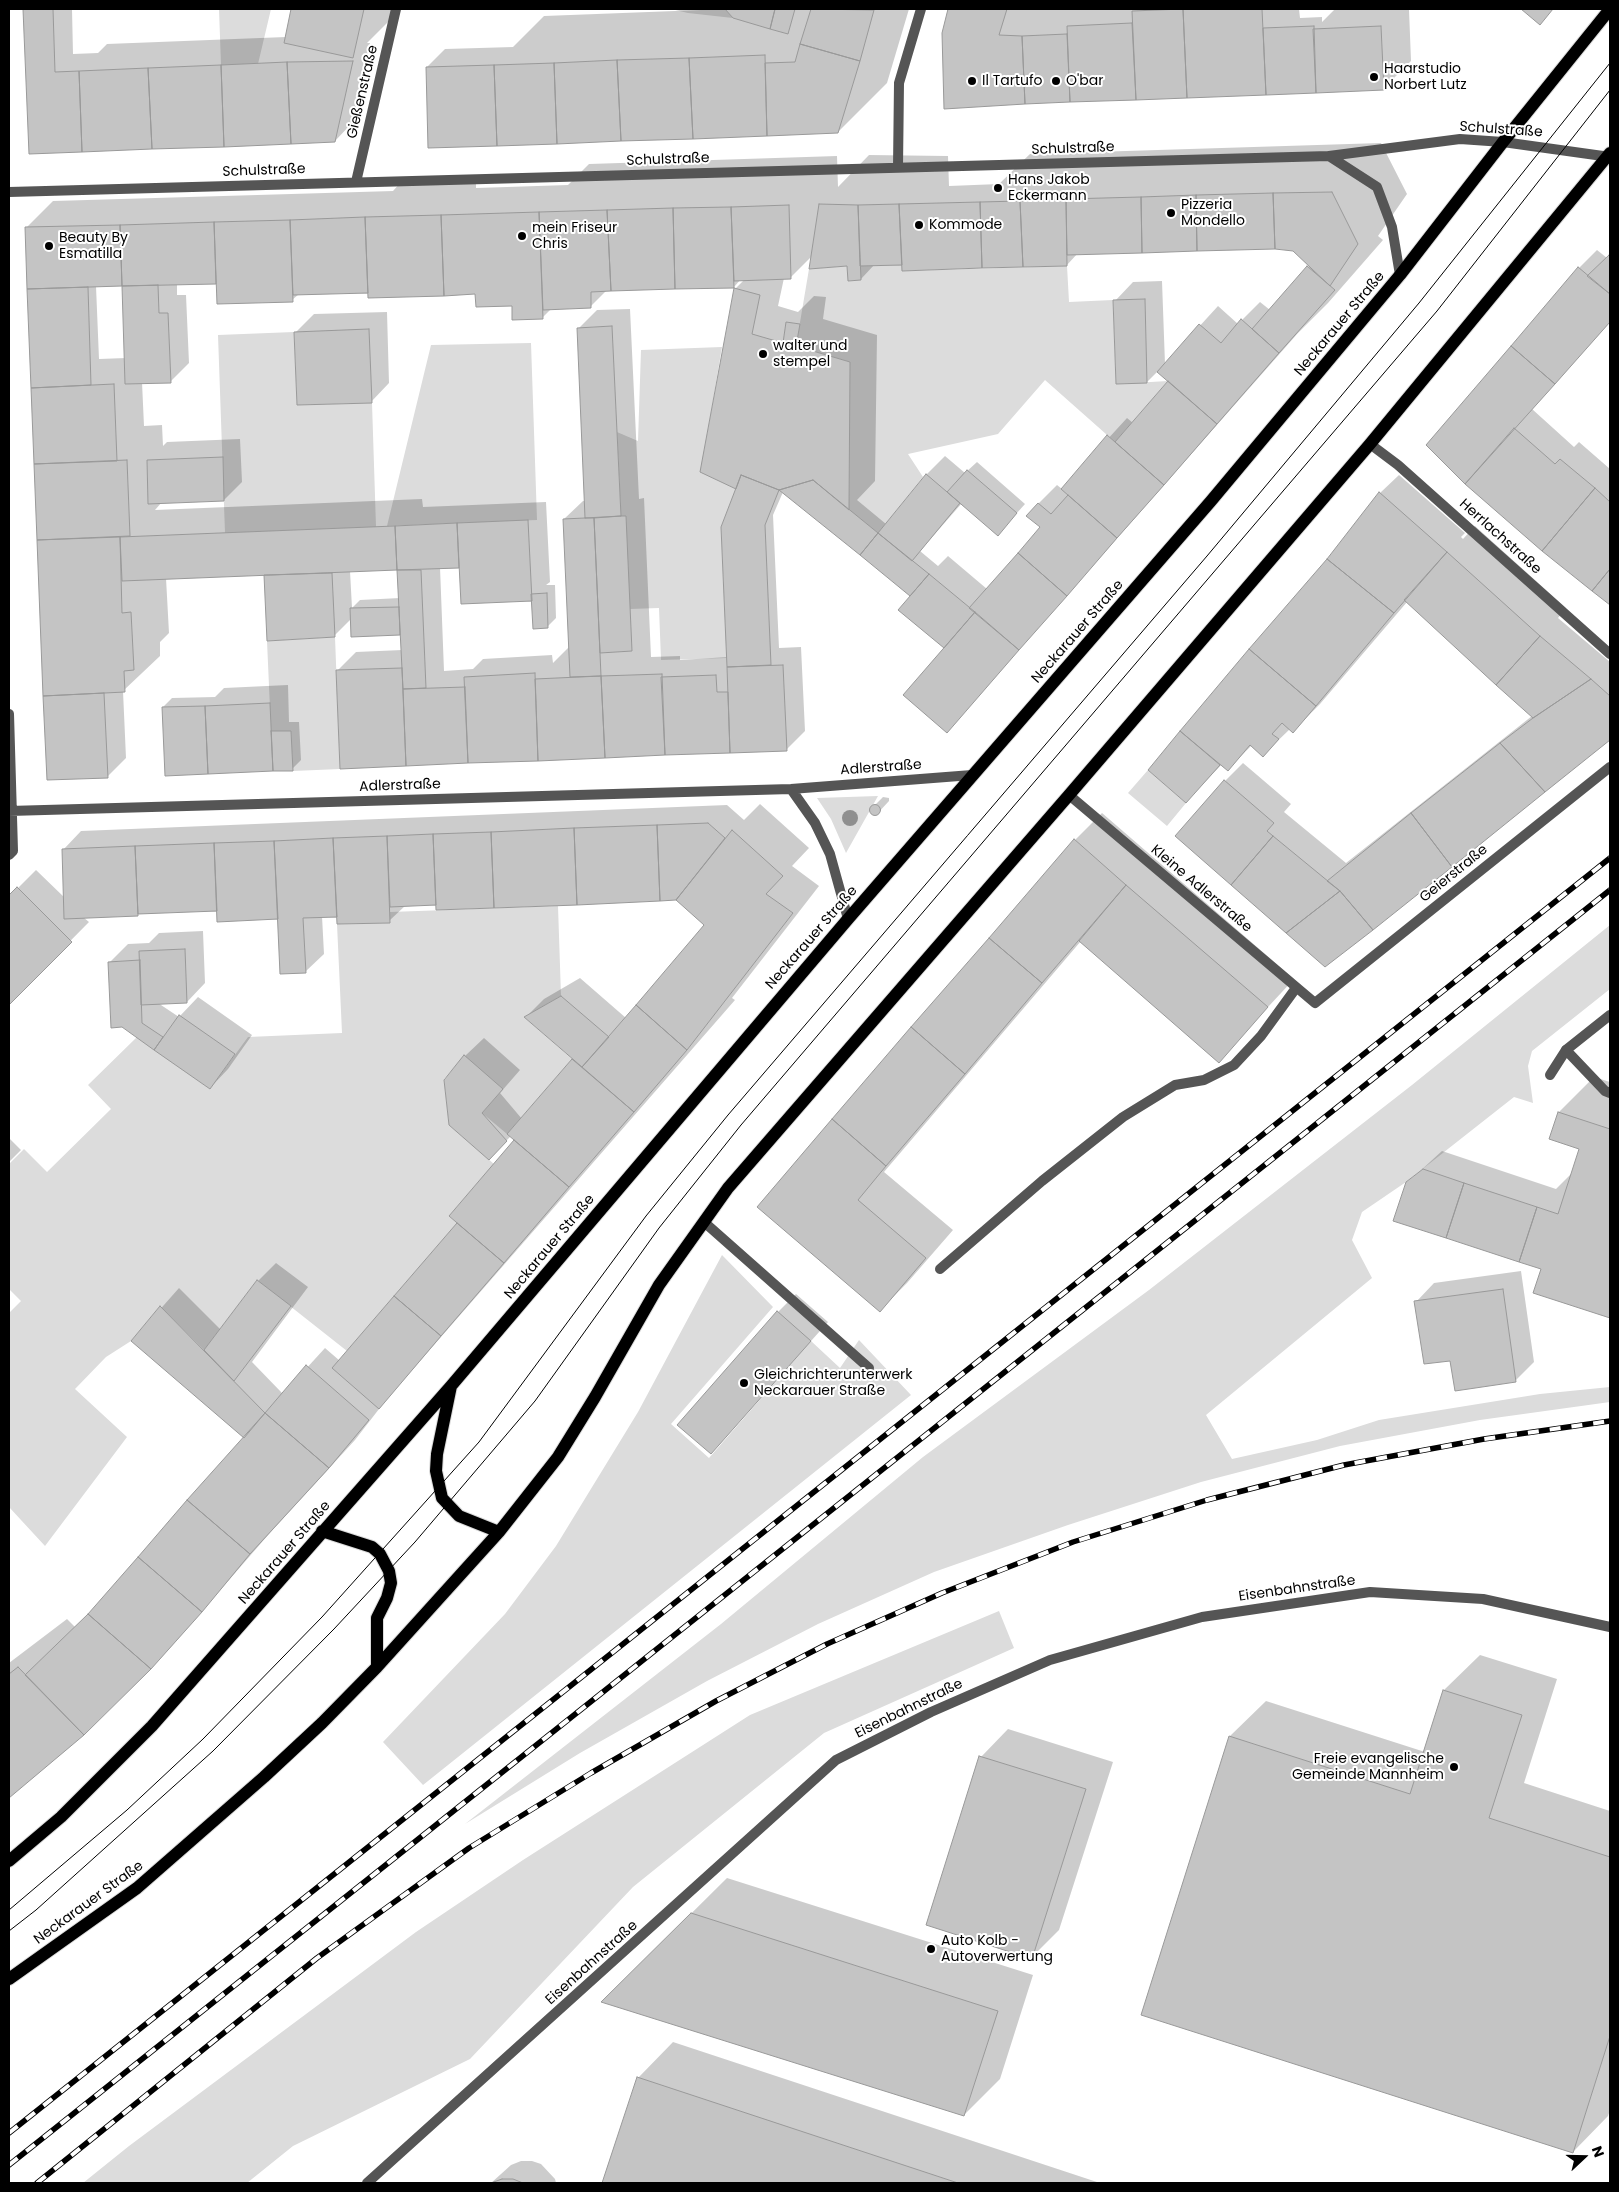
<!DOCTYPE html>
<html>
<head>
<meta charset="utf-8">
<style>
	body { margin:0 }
	#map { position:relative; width:1619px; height:2192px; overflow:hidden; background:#fff; font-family:Poppins,sans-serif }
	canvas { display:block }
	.frame { position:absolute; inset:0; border:10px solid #000; pointer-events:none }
	.north { position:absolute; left:1559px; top:2132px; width:50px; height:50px; -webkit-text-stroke:4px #fff; paint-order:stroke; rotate:69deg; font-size:14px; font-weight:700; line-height:20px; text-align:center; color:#000 }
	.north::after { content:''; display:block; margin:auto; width:18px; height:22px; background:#000; clip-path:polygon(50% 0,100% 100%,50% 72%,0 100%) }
</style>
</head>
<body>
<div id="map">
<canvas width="1619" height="2192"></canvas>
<div class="frame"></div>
<div class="north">N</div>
</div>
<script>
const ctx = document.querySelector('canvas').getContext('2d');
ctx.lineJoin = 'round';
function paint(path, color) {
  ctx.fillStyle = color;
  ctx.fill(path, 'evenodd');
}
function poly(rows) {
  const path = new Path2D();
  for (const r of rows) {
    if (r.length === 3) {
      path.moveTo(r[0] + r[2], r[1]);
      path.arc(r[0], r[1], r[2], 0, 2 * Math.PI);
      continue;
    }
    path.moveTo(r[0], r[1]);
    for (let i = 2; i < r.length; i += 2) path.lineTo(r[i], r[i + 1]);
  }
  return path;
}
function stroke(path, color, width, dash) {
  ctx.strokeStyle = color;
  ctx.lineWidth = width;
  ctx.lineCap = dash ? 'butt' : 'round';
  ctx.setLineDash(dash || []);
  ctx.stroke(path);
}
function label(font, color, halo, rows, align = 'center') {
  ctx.font = font + ' Poppins,sans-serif';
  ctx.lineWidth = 4;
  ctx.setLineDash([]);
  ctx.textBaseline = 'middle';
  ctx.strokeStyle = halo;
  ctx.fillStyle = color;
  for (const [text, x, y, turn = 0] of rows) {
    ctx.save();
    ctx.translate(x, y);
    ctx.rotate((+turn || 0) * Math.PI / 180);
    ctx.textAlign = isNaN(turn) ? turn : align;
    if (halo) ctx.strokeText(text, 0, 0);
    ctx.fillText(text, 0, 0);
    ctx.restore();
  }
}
const green = poly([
	[219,9,271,9,258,64,221,65],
	[671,9,725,9,733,18,688,13],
	[902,265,902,271,1067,266,1069,302,1113,300,1116,384,1168,381,1115,442,1045,380,998,434,908,454,923,477,878,533,849,510,850,362,796,346,809,269,847,266,849,281,861,280,860,266],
	[294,332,297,405,372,403,376,527,225,533,218,335],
	[531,343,537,520,387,526,431,345],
	[722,347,701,472,736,489,721,527,727,658,661,660,659,608,630,609,621,516,617,432,638,441,641,350],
	[335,637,340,769,293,771,291,731,271,731,267,641],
	[1148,770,1186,803,1167,826,1128,793],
	[878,796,846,853,831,819,817,798],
	[558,906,561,996,524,1017,572,1059,507,1134,482,1113,503,1089,464,1056,444,1079,449,1125,494,1164,449,1216,457,1223,347,1351,257,1280,204,1350,160,1306,131,1341,106,1357,75,1389,127,1437,45,1546,9,1507,9,1313,21,1301,9,1289,9,1164,24,1149,47,1172,111,1109,88,1085,137,1037,210,1089,248,1037,342,1033,337,924,390,923,390,912],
	[1610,925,1610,989,1532,1051,1528,1066,1533,1103,1514,1097,1406,1182,1362,1212,1352,1240,1372,1278,1206,1415,1232,1459,1317,1440,1379,1420,1540,1394,1610,1387,1610,1402,1480,1420,1340,1446,1201,1482,1068,1525,934,1572,818,1624,707,1681,580,1753,465,1824,721,1624,923,1457,1149,1290,1412,1085],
	[722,1255,773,1307,671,1424,709,1458,811,1341,840,1368,859,1340,911,1395,423,1785,383,1742,505,1614,556,1546,638,1412],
	[999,1611,1014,1648,824,1733,633,1887,470,2059,293,2146,247,2183,83,2183,129,2146,416,1932,523,1860,750,1715]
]);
const shadow = poly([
	[25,9,72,9,73,54,98,53,107,44,286,37,292,9,401,9,367,43,370,43,353,122,335,141,30,153],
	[727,9,909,9,887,83,838,132,427,67,445,49,513,47,544,16],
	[949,9,1299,9,1300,18,1322,17,1322,22,1335,9,1409,9,1411,61,1383,89,1024,103,943,33],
	[1381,143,1407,194,1378,236,1383,240,1328,303,1298,333,947,731,946,647,915,592,783,492,773,515,779,648,801,647,805,731,787,749,341,767,337,671,356,652,402,650,401,632,399,634,351,619,334,636,265,574,166,578,169,633,160,642,160,656,123,691,126,758,107,777,44,696,26,228,53,201,393,191,401,182,476,180,476,188,568,185,589,164,837,156,838,187,869,155,948,156,949,186,999,184,1030,154],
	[1275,247,1293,250,1309,266,1270,310,1260,302,1238,324,1218,306,1165,364,1162,281,1133,282,1115,301,1117,383,1147,382,1158,371,1170,380,1133,423,1127,418,1062,489,1057,485,1039,503,1028,516,1042,527,987,589,948,556,938,566,920,551,962,503,998,534,1025,504,977,462,965,473,945,456,926,475,886,524,857,500,875,481,877,335,823,319,826,297,814,296,798,312,778,306,784,278,790,278,812,256,849,265,861,279,875,264,1067,265,1078,253],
	[741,279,745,279,735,289,737,489,728,657,680,660,680,656,651,657,644,498,639,499,630,309,597,310,579,328,586,501,583,501,564,519,570,646,553,663,552,655,483,659,473,669,444,671,440,567,461,566,533,600,547,627,556,618,555,585,546,585,550,582,546,502,423,507,422,499,155,510,162,502,224,500,242,482,240,439,167,442,163,446,162,425,144,426,142,382,170,382,189,363,186,295,177,295,177,284,217,282,292,300,299,294,369,290,477,293,513,305,542,318,552,308,590,307,607,290,734,287],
	[123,285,126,358,99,359,96,286],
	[398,569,400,598,360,600,352,608,350,571],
	[1597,250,1607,258,1610,255,1610,322,1532,409,1574,447,1579,442,1610,469,1610,602,1543,550,1465,483,1579,268],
	[387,312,389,383,371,402,295,333,314,314],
	[1399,475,1465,533,1461,537,1463,539,1475,526,1566,608,1558,618,1610,662,1610,738,1325,966,1225,781,1243,763,1291,804,1284,812,1346,863,1532,716,1407,602,1320,704,1293,731,1290,729,1263,755,1252,745,1228,769,1222,764,1186,802,1150,770,1329,559,1380,493],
	[288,685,289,722,299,722,301,760,292,769,163,707,172,698,215,697,224,688],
	[883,797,889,798,889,801,877,814,873,814,871,812,874,806],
	[760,804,809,848,792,866,819,886,732,998,735,1000,386,1400,355,1440,269,1534,169,1649,83,1734,9,1796,9,1663,67,1619,75,1627,93,1610,245,1437,133,1340,179,1288,221,1330,258,1281,276,1263,308,1287,252,1362,283,1394,325,1348,340,1361,459,1223,450,1216,516,1140,511,1136,489,1158,465,1056,484,1038,520,1070,500,1093,522,1119,574,1059,526,1017,544,999,580,978,626,1018,706,925,676,899,406,905,389,921,338,916,322,916,324,954,305,972,279,918,218,909,83,917,89,922,9,1003,9,897,36,870,65,898,63,850,81,831,727,805,744,820],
	[1102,813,1294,979,1218,1061,1081,941,884,1172,953,1230,907,1283,880,1310,759,1207,1075,840],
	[203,931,205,983,187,1002,158,1003,179,1017,198,997,252,1035,228,1069,210,1088,123,1025,110,962,128,944,149,943,159,933],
	[1594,1077,1610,1082,1610,1317,1534,1292,1542,1268,1407,1183,1442,1151,1556,1189,1573,1172,1581,1148,1559,1112],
	[9,1138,21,1150,9,1162],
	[1521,1271,1534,1362,1516,1380,1456,1390,1451,1359,1416,1302,1434,1283],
	[796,1294,828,1322,711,1453,778,1312],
	[1480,1655,1557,1679,1524,1783,1610,1811,1610,2110,1608,2116,1573,2152,1143,2014,1230,1736,1266,1701,1425,1752,1444,1690],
	[1008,1729,1113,1762,1059,1930,1032,1957,981,1757],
	[727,1878,1033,1975,1000,2079,964,2115,603,2001],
	[673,2042,1100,2183,603,2183,638,2078],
	[521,2161,532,2161,541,2164,555,2179,556,2183,491,2183,511,2165]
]);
const building = poly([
	[23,9,53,9,55,72,79,71,82,152,29,154,23,9],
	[291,9,364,9,353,58,284,43,291,9],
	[725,9,775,9,770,29,733,18,725,9],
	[775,9,795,9,788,34,770,29,775,9],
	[811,9,874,10,860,61,800,44,811,9],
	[948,9,1007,9,999,35,1022,36,1025,104,944,109,942,33,948,9],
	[1183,9,1187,98,1136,100,1132,11,1183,9],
	[1183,9,1262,9,1266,95,1187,98,1183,9],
	[1521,9,1553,9,1540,25,1521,9],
	[1132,23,1136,100,1070,102,1067,26,1132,23],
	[1314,26,1316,93,1266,95,1263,28,1314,26],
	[1381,26,1384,90,1316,93,1313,29,1381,26],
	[1067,34,1070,102,1025,104,1022,36,1067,34],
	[800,44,860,61,838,133,767,136,765,63,795,62,800,44],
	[765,55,767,136,693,139,689,58,765,55],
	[689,58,693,139,621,141,617,60,689,58],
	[617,60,621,141,557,144,554,63,617,60],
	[353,61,335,142,291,144,287,62,353,61],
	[287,62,291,144,224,147,221,65,287,62],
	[554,63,557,144,497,146,494,65,554,63],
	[221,65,224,147,152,149,148,68,221,65],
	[494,65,497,146,428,148,426,67,494,65],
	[148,68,152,149,82,152,79,71,148,68],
	[1332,192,1358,244,1330,286,1293,251,1275,249,1273,193,1332,192],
	[1273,193,1275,249,1197,251,1196,195,1273,193],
	[1196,195,1197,251,1142,253,1141,197,1196,195],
	[1141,197,1142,253,1067,255,1066,199,1141,197],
	[1066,199,1067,266,1023,267,1020,201,1066,199],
	[1020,201,1023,267,982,268,980,202,1020,201],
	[980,202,982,268,902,271,899,204,980,202],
	[819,204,858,205,861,280,848,281,847,266,809,269,819,204],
	[899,204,902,265,860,266,858,205,899,204],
	[789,205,791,279,734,281,731,207,789,205],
	[731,207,734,288,675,289,673,208,731,207],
	[673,208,675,289,611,291,607,210,673,208],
	[607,210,611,291,591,292,591,308,543,310,539,212,607,210],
	[539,212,543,319,512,320,512,306,476,307,475,294,444,296,441,215,539,212],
	[441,215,444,296,368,298,365,217,441,215],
	[365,217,368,293,293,295,290,220,365,217],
	[290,220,293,302,217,304,214,222,290,220],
	[214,222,216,284,122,286,120,225,214,222],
	[120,225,122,286,27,289,25,227,120,225],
	[1609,255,1610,255,1610,294,1587,276,1609,255],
	[1307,266,1335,290,1279,353,1252,329,1307,266],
	[1578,267,1610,294,1610,322,1555,384,1511,346,1578,267],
	[158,285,159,313,168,313,171,383,125,384,122,286,158,285],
	[88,287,91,385,31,388,27,289,88,287],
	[734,288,760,295,752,334,783,343,786,322,800,324,796,346,850,362,849,510,813,480,779,490,741,475,736,489,700,472,734,288],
	[1145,299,1147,383,1116,384,1113,300,1145,299],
	[1241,319,1279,353,1217,424,1157,372,1199,324,1221,343,1241,319],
	[612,326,621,516,585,518,577,328,612,326],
	[369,329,372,403,297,405,294,332,369,329],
	[1511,346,1555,384,1465,484,1426,445,1511,346],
	[1168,381,1217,424,1164,485,1115,442,1168,381],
	[114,384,117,461,34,464,31,388,114,384],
	[1514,428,1555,464,1560,459,1595,488,1542,551,1465,484,1514,428],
	[1107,435,1164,485,1117,538,1061,489,1107,435],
	[223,457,224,501,148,504,147,460,223,457],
	[127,460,130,536,37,540,34,464,127,460],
	[967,470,1017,513,998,536,947,492,967,470],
	[926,474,960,503,912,561,878,533,926,474],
	[741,475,779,490,765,525,771,665,727,667,721,527,741,475],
	[813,480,878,533,860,555,779,490,813,480],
	[1595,488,1610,502,1610,569,1592,591,1542,551,1595,488],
	[1379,492,1447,552,1394,613,1327,559,1379,492],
	[1068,495,1117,538,1067,596,1018,553,1040,527,1026,516,1038,503,1051,514,1068,495],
	[621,516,626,516,632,651,600,653,594,518,621,516],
	[585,518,594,518,601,676,570,677,563,519,585,518],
	[528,520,532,601,461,604,457,523,528,520],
	[457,523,459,568,397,570,395,526,457,523],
	[395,526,397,570,122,581,120,537,395,526],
	[878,533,929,574,910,596,860,555,878,533],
	[120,537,122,613,131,612,134,670,124,671,125,692,43,696,37,540,120,537],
	[1447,552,1540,636,1496,685,1404,600,1447,552],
	[1018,553,1067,596,1019,650,969,608,1018,553],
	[1327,559,1394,613,1316,706,1249,649,1327,559],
	[1610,569,1610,605,1592,591,1610,569],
	[397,570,421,570,426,688,403,689,397,570],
	[332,573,335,637,267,641,264,575,332,573],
	[929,574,975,612,944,648,898,610,929,574],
	[547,593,548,628,533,629,531,594,547,593],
	[399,607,400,635,351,637,350,608,399,607],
	[975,612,1019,650,947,733,903,695,975,612],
	[1540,636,1591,679,1533,718,1496,685,1540,636],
	[1249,649,1316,706,1293,733,1282,723,1272,734,1279,739,1263,757,1250,745,1228,771,1180,731,1249,649],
	[783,665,787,751,730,753,727,667,783,665],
	[402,668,406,766,340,769,336,670,402,668],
	[535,673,538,761,468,763,464,677,535,673],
	[662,674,665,755,605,758,601,676,662,674],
	[716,675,717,692,728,692,730,753,665,755,661,677,716,675],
	[601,676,605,758,538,761,535,679,601,676],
	[1591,679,1610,696,1610,740,1545,792,1500,743,1533,718,1591,679],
	[465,687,468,763,406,766,403,689,465,687],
	[104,693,108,778,47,780,43,696,104,693],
	[270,703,273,771,208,774,205,706,270,703],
	[205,706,208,774,165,776,162,707,205,706],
	[271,731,291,731,293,771,273,771,271,731],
	[1180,731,1220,765,1186,803,1148,770,1180,731],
	[1500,743,1545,792,1452,867,1411,813,1500,743],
	[1224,780,1274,823,1267,831,1273,836,1231,885,1175,836,1224,780],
	[875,810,5.5],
	[1411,813,1452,867,1373,930,1340,891,1327,881,1411,813],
	[708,823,725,838,676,900,660,901,657,825,708,823],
	[657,825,660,901,577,905,574,828,657,825],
	[574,828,577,905,494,908,491,832,574,828],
	[732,830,783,876,766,894,793,913,687,1050,636,1005,704,925,676,900,732,830],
	[491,832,494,908,436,910,433,834,491,832],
	[433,834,436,905,390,907,387,836,433,834],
	[387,836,390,923,337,924,333,838,387,836],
	[1273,836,1340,891,1286,933,1231,885,1273,836],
	[333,838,337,917,303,918,306,973,280,974,274,841,333,838],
	[1074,839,1126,885,1042,983,989,938,1074,839],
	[274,841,278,919,217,922,214,843,274,841],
	[214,843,217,911,138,914,135,846,214,843],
	[135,846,138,916,64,919,62,849,135,846],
	[1126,885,1268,1007,1219,1063,1079,941,1126,885],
	[17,887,72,942,9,1005,9,895,17,887],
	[1340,891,1373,930,1325,967,1286,933,1340,891],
	[989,938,1042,983,965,1074,911,1027,989,938],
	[185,949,187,1003,141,1005,139,951,185,949],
	[140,960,142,1023,163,1037,154,1050,122,1027,111,1028,108,962,140,960],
	[561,996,609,1037,582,1067,524,1017,561,996],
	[636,1005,687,1050,634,1112,582,1067,636,1005],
	[179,1015,235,1054,210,1089,154,1050,179,1015],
	[911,1027,965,1074,886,1166,832,1119,911,1027],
	[464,1055,503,1089,482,1113,507,1141,489,1160,449,1125,444,1080,464,1055],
	[572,1059,634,1112,569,1187,507,1134,572,1059],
	[1558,1112,1610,1129,1610,1318,1533,1293,1541,1269,1519,1262,1537,1207,1558,1214,1579,1149,1549,1139,1558,1112],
	[832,1119,886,1166,858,1200,926,1258,880,1312,757,1207,832,1119],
	[514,1140,569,1187,504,1263,449,1216,514,1140],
	[1423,1169,1464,1183,1446,1238,1393,1221,1406,1182,1423,1169],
	[1464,1183,1537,1207,1519,1262,1446,1238,1464,1183],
	[457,1223,504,1263,441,1336,394,1296,457,1223],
	[257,1280,291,1306,234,1381,204,1350,257,1280],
	[1503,1289,1516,1382,1455,1391,1450,1361,1424,1364,1414,1301,1503,1289],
	[394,1296,441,1336,379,1409,332,1368,394,1296],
	[160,1306,265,1413,244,1438,131,1341,160,1306],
	[777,1311,811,1341,711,1454,677,1425,777,1311],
	[306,1365,369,1420,329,1468,265,1413,306,1365],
	[265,1413,329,1468,250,1554,187,1500,265,1413],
	[187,1500,250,1554,202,1612,138,1557,187,1500],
	[138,1557,202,1612,151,1669,88,1614,138,1557],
	[88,1614,151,1669,84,1735,25,1675,88,1614],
	[18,1667,84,1735,9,1798,9,1674,18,1667],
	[1443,1690,1522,1715,1489,1818,1610,1857,1610,2036,1573,2153,1141,2015,1229,1736,1410,1794,1443,1690],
	[979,1756,1086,1789,1032,1959,926,1925,979,1756],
	[691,1913,998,2011,964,2116,601,2002,691,1913],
	[637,2077,958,2183,602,2183,637,2077],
	[502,2179,513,2179,523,2183,491,2183,502,2179]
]);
const service = poly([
	[1566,1050,1605,1091,1610,1093],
	[704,1222,869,1368],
	[940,1269,1042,1181,1123,1117,1175,1085,1204,1080,1234,1065,1261,1036,1296,988]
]);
const minor = poly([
	[1329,156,1377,187,1392,227,1400,275],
	[898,167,899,83,921,9],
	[356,182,396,9],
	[9,192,1329,156,1460,139,1503,142,1610,157],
	[1370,444,1398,465,1610,654],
	[9,714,13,851,9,855],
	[791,789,815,823,830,854,848,919],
	[1069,795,1315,1003,1610,767],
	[9,811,791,789,972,775],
	[1550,1075,1566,1050,1610,1015],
	[367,2183,836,1760,931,1712,1050,1660,1202,1617,1370,1592,1483,1599,1610,1627]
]);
const primary = poly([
	[451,1386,437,1454,436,1471,442,1498,459,1516,499,1532],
	[322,1531,372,1547,380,1554,389,1571,391,1583,387,1598,377,1618,377,1667],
	[9,1861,61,1817,152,1726,451,1386,848,919,1211,501,1400,275,1503,142,1610,9],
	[9,1979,137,1888,264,1777,322,1723,377,1667,499,1532,558,1457,595,1397,659,1285,728,1188,1069,795,1370,444,1610,153]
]);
const tram = poly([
	[9,1910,127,1810,203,1739,322,1617,479,1442,646,1216,728,1115,1207,556,1419,303,1610,63],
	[9,1931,36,1910,213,1751,334,1629,415,1542,535,1401,659,1228,741,1125,1437,311,1610,90]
]);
const rail = poly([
	[9,2133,1610,858],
	[9,2165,1610,890],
	[37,2183,317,1958,469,1848,591,1773,716,1701,827,1644,942,1593,1073,1542,1207,1500,1344,1465,1484,1439,1610,1421]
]);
const trees = [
	[850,818]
];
const markers = [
	[1374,77,5,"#000"],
	[972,81,5,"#000"],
	[1056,81,5,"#000"],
	[998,188,5,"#000"],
	[1171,213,5,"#000"],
	[919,225,5,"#000"],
	[522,236,5,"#000"],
	[49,246,5,"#000"],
	[763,354,5,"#000"],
	[744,1383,5,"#000"],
	[1454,1767,5,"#000"],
	[931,1949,5,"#000"]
];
const poiNames = [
	["Haarstudio",1384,69],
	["Norbert Lutz",1384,85],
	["Il Tartufo",982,81],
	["O'bar",1066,81],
	["Hans Jakob",1008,180],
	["Eckermann",1008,196],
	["Pizzeria",1181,205],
	["Mondello",1181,221],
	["Kommode",929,225],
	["mein Friseur",532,228],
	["Chris",532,244],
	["Beauty By",59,238],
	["Esmatilla",59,254],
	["walter und",773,346],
	["stempel",773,362],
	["Gleichrichterunterwerk",754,1375],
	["Neckarauer Straße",754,1391],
	["Freie evangelische",1444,1759,"right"],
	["Gemeinde Mannheim",1444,1775,"right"],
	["Auto Kolb -",941,1941],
	["Autoverwertung",941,1957]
];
const streetNames = [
	["Gießenstraße",363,92,-77],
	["Schulstraße",1501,130,4],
	["Schulstraße",1073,149,-2],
	["Schulstraße",668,160,-2],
	["Schulstraße",264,171,-2],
	["Neckarauer Straße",1340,324,-50],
	["Herrlachstraße",1500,537,42],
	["Neckarauer Straße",1078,632,-49],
	["Adlerstraße",881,768,-4],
	["Adlerstraße",400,786,-2],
	["Geierstraße",1454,874,-39],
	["Kleine Adlerstraße",1201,889,40],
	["Neckarauer Straße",812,938,-49],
	["Neckarauer Straße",550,1247,-50],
	["Neckarauer Straße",285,1553,-49],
	["Eisenbahnstraße",1297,1589,-8],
	["Eisenbahnstraße",909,1709,-26],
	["Neckarauer Straße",89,1903,-36],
	["Eisenbahnstraße",592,1963,-42]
];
paint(green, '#dcdcdc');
paint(shadow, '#0003');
paint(building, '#c4c4c4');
stroke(building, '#999', 1);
stroke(primary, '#dbdbdb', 14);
stroke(service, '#555', 10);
stroke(minor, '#555', 10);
stroke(primary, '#000', 12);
stroke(tram, '#000', 1);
stroke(rail, '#000', 5.5);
stroke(rail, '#fff', 4, [11]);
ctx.fillStyle = '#8f8f8f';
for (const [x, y] of trees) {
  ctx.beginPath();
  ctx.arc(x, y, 8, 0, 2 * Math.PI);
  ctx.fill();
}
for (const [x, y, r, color] of markers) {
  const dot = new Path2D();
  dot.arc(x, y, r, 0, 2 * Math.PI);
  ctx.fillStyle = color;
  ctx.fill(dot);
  stroke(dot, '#fff', 2);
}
label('14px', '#000', '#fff', poiNames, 'left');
label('14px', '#000', '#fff', streetNames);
</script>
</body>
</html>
